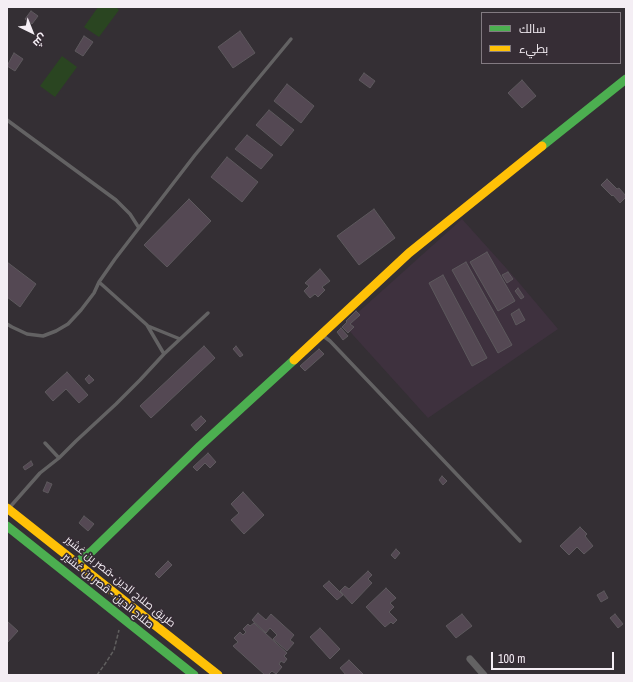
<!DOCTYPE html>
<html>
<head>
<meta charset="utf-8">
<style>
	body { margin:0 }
	#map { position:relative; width:633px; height:682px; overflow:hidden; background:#342f34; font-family:"Archivo Narrow",Cairo,sans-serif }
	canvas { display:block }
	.frame { position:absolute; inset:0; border:8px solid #f4eef4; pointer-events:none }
	.legend { position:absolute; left:481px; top:12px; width:140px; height:52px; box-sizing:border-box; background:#362d35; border:1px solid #827a81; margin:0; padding:5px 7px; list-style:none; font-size:12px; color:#f4eef4 }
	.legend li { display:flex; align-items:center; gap:8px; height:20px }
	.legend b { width:20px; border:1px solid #827a81 }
	.north { position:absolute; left:12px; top:12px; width:40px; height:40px; -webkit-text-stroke:3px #362d35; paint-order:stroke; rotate:137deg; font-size:11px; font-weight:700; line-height:16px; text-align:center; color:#f4eef4 }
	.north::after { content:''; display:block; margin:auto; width:14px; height:18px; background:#f4eef4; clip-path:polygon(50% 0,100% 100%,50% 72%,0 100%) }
	.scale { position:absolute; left:491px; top:652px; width:123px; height:18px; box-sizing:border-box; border:2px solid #f4eef4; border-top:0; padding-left:5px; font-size:12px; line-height:14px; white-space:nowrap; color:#f4eef4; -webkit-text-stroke:3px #362d35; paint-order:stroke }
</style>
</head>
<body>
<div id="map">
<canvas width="633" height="682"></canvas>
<div class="frame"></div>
<ul class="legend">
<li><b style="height:5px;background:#4caf50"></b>سالك</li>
<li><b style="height:5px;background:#ffc107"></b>بطيء</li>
</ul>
<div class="north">ش</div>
<div class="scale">100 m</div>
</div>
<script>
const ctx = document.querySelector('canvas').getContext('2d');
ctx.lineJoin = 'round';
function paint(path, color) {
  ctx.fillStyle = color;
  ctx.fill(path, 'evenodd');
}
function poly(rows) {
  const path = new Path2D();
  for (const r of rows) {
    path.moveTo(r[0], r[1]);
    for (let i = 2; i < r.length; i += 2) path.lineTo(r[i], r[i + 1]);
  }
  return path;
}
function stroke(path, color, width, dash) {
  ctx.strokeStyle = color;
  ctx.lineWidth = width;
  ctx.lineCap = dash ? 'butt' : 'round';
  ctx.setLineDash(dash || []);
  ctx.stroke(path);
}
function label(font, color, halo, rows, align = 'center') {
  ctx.font = font + ' "Archivo Narrow",Cairo,sans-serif';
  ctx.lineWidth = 3.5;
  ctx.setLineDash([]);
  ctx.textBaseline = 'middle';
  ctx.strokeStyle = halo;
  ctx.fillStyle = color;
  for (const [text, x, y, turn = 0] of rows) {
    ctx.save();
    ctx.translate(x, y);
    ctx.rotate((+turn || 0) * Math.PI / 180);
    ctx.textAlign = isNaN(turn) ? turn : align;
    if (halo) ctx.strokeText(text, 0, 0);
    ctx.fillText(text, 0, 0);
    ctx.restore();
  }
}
const built = poly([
	[462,219,515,278,558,329,428,418,344,325]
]);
const green = poly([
	[98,7,116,7,119,10,99,37,84,27],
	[62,56,77,67,55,97,40,86]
]);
const building = poly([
	[31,11,38,16,32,24,25,19,31,11],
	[240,31,255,53,233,68,218,47,240,31],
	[84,36,93,42,83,56,75,51,84,36],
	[14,53,23,59,15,71,7,66,14,53],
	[364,73,375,81,370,88,359,80,364,73],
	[522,80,536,96,522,108,508,93,522,80],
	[287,84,314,106,301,123,274,101,287,84],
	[269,110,294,130,281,146,256,125,269,110],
	[247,135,273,155,261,169,235,149,247,135],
	[227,157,258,182,242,202,211,177,227,157],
	[607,179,617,189,619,188,626,196,626,197,620,203,613,195,612,196,601,185,607,179],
	[189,199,211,221,167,267,144,245,189,199],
	[374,209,395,238,359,265,337,236,374,209],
	[487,252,515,301,498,311,470,262,487,252],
	[7,262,36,284,20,307,7,297,7,262],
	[466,262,512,345,498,353,452,270,466,262],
	[320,269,330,281,322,287,325,290,318,297,315,294,310,298,304,291,309,286,305,283,320,269],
	[508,272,513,279,507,283,502,275,508,272],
	[443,275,487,358,472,366,429,283,443,275],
	[518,288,524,297,521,299,515,291,518,288],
	[519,309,525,320,516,325,511,314,519,309],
	[356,311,360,315,350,324,354,327,348,333,342,327,347,322,346,321,356,311],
	[341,328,348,336,343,340,337,332,341,328],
	[204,346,215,358,151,418,140,406,204,346],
	[236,346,243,355,240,357,233,349,236,346],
	[319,349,324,354,305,371,300,366,319,349],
	[67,372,88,395,79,403,66,389,53,401,45,392,67,372],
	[89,375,94,380,89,384,85,379,89,375],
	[201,416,206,421,196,431,191,425,201,416],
	[208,453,216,462,210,468,205,463,197,471,193,467,208,453],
	[31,461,33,465,25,470,23,467,31,461],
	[442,476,447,481,443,485,439,480,442,476],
	[47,482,52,484,48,493,43,491,47,482],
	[243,492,264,515,244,534,231,520,239,513,231,504,243,492],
	[84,516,94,524,88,531,79,523,84,516],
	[580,527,587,534,585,536,593,546,584,554,577,547,569,555,560,546,580,527],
	[396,549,400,553,395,559,391,555,396,549],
	[168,561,172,565,159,578,155,574,168,561],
	[368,571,372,575,368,579,372,583,352,604,340,591,345,586,349,589,368,571],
	[329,581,343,595,337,600,323,586,329,581],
	[386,588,396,598,390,603,394,607,389,612,397,620,393,624,391,622,385,627,366,607,386,588],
	[604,591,608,598,601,602,597,595,604,591],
	[258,613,266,620,271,614,294,635,290,640,294,643,287,651,273,639,277,635,270,628,266,633,252,620,258,613],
	[462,614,472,626,456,638,446,626,462,614],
	[615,614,623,624,618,628,610,618,615,614],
	[7,621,18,631,7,643,7,621],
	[254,623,287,653,284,656,287,659,284,663,281,661,279,664,282,667,276,674,272,671,268,675,265,675,233,646,238,642,234,638,240,632,243,635,246,632,243,629,248,624,250,626,254,623],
	[320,628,340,649,330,659,310,637,320,628],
	[349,660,364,675,346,675,340,668,349,660]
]);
const path = poly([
	[97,675,105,664,114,650,119,630]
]);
const lane = poly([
	[7,120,116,200,130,214,139,228],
	[99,282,147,325,164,354],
	[7,324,12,327,27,334,43,336,56,331,68,324,81,310,94,293,99,282,115,259,195,155,291,39],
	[148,326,180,339],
	[322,335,330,341,520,541],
	[45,443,59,458],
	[10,507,40,473,59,458,76,441,116,404,140,380,164,354,208,313]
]);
const street = poly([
	[470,659,484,675]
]);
const fast = poly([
	[542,146,626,79],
	[7,526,194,675],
	[76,563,91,552,200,446,294,360]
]);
const slow = poly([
	[294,360,409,253,542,146],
	[7,508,218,675]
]);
const streetNames = [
	["طريق صلاح الدين -قصر بن غشير",120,582,39],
	["صلاح الدين - قصر بن غشير",108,591,39]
];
paint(built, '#3e313e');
paint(green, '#2a4521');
paint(building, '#544853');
stroke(building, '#5d595d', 1);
stroke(path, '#605f5f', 1.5, [4, 2]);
stroke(lane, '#636263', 3.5);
stroke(street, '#636263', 7);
stroke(fast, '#4caf50', 9);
stroke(slow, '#ffc107', 9);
label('11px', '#f4eef4', '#362d35', streetNames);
</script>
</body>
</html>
